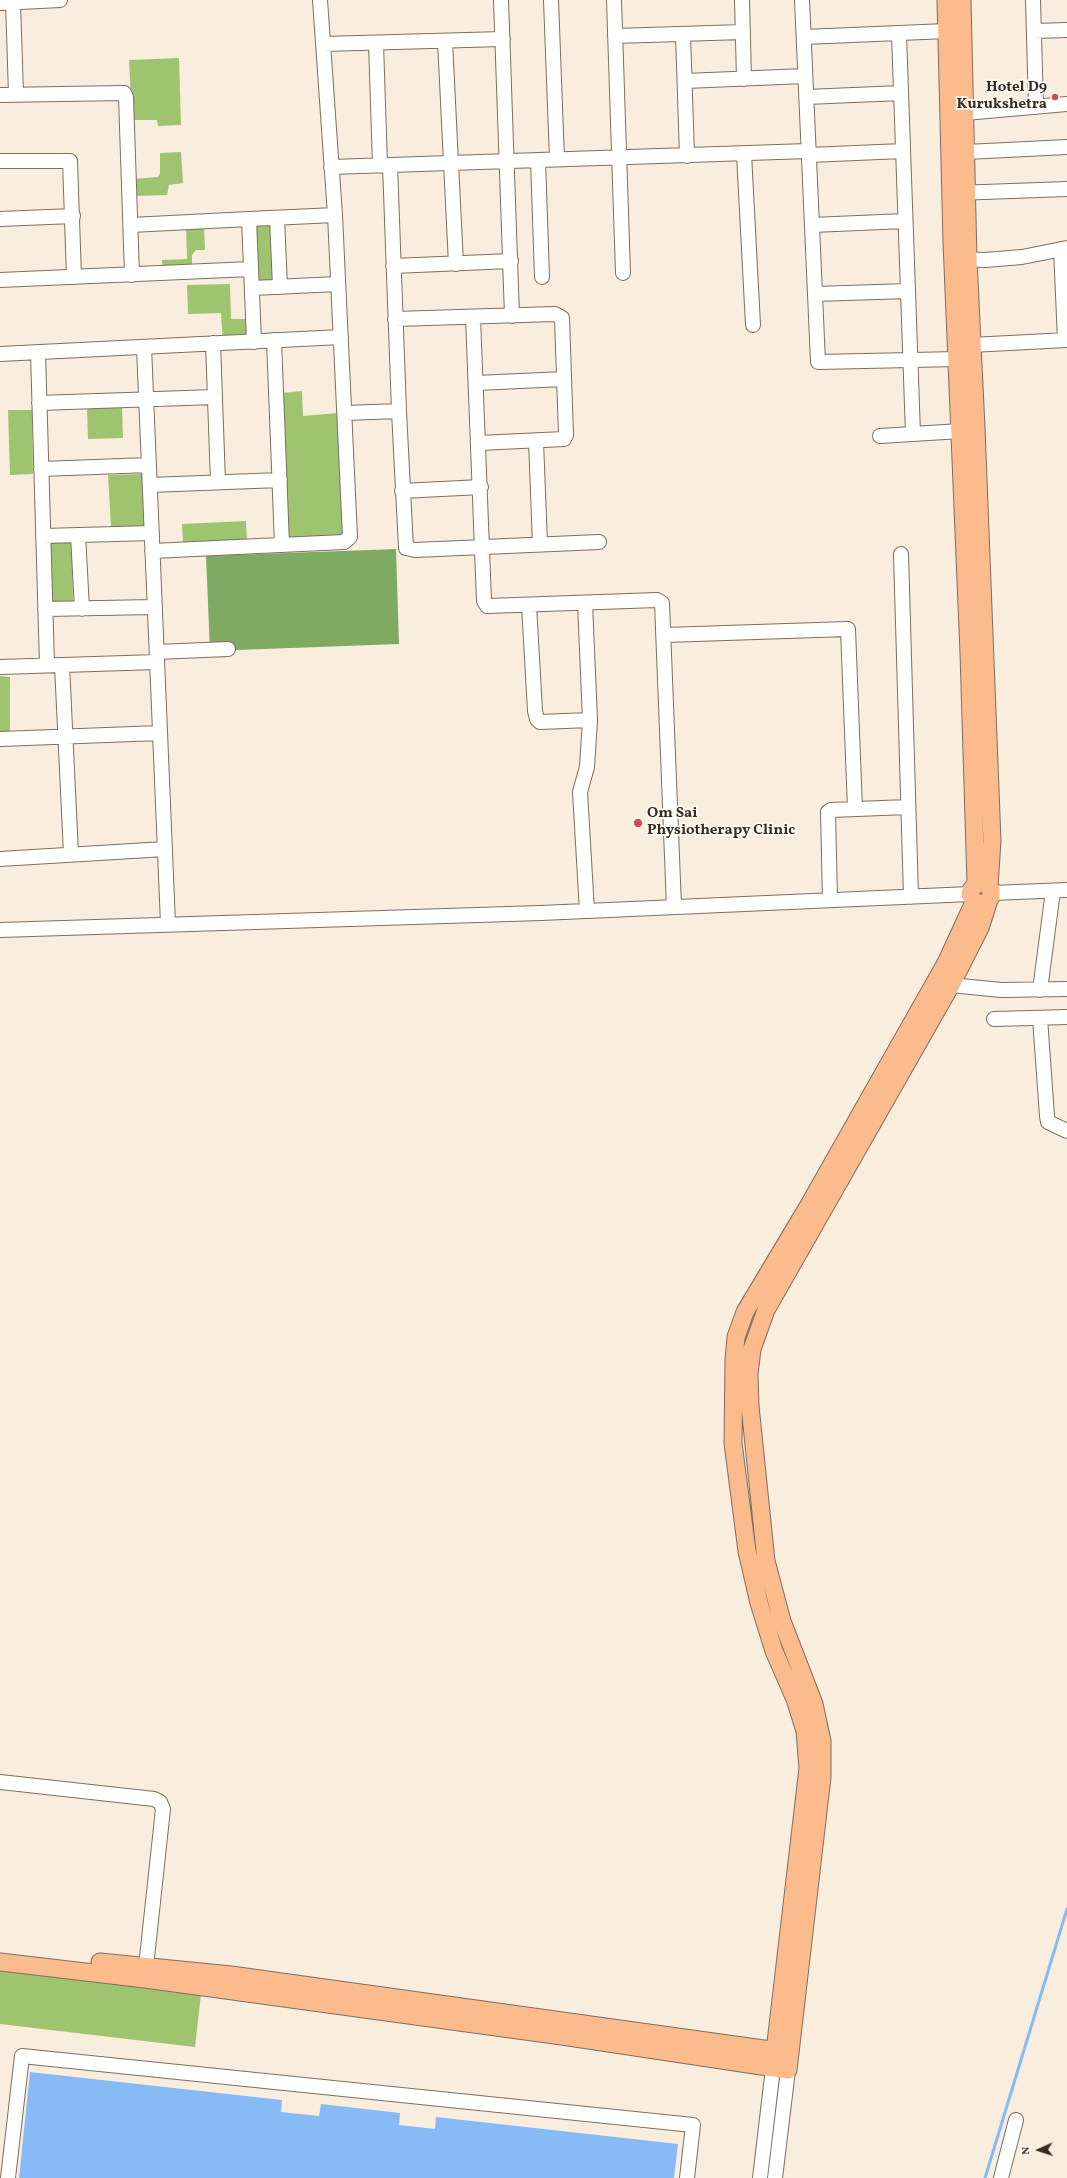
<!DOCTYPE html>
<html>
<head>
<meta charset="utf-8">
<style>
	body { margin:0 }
	#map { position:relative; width:1067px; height:2178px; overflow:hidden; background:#f9eddd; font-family:Vollkorn,serif }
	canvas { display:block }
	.north { position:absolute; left:1019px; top:2130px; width:40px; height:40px; -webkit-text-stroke:3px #fdfcf7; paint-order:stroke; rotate:267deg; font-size:11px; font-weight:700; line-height:16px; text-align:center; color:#3b2a1e }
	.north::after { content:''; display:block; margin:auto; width:14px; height:18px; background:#3b2a1e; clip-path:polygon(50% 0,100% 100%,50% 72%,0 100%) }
</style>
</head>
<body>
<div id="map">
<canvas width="1067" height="2178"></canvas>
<div class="north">N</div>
</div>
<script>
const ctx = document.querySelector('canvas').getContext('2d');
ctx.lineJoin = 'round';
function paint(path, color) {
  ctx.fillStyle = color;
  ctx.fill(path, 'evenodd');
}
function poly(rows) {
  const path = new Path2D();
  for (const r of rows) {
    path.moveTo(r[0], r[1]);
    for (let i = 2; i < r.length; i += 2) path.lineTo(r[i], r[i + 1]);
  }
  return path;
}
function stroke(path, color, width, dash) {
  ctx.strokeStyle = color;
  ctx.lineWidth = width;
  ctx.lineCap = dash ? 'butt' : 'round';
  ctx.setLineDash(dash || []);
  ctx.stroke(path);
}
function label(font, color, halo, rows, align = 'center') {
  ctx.font = font + ' Vollkorn,serif';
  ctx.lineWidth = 3.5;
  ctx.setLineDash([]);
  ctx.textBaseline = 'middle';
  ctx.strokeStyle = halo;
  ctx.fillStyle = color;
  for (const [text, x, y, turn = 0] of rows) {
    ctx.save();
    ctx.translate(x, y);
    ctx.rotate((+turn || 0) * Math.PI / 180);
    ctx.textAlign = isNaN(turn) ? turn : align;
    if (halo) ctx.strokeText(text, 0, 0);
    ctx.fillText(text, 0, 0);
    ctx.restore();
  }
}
const green = poly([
	[179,58,181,125,158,126,157,120,132,120,129,60],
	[181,152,183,183,169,185,167,195,134,196,133,179,158,177,160,173,160,153],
	[204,224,205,250,196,250,192,255,192,277,163,279,162,260,187,259,186,225],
	[273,224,276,289,256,290,253,225],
	[230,284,231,319,246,319,247,343,223,344,221,313,188,314,187,285],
	[302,391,303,416,338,413,343,537,286,541,282,393],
	[122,407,123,438,88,439,87,408],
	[8,410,32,410,33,474,10,475],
	[143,474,145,526,111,527,108,475],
	[246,521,247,540,183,544,182,524],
	[49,540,72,540,73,604,50,605],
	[0,676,10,677,10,732,0,732],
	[0,1971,201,1994,195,2047,0,2024]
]);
const forest = poly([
	[396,549,399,644,210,651,206,556]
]);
const water = poly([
	[30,2072,282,2100,281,2112,319,2116,321,2104,400,2113,399,2125,435,2129,436,2117,678,2144,674,2178,19,2178]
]);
const stream = poly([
	[985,2178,1067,1909]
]);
const minor = poly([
	[501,0,512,316],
	[551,0,557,159],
	[614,0,623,273],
	[742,0,744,79],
	[802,0,818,362,958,359],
	[1033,0,1036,107],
	[13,2,16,94],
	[0,3,60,0],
	[1034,31,1067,30],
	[683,34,687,156],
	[899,34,913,434],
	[615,36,743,32],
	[804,37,947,31],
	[445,41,456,264],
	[376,43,380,165],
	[323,44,503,39],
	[685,81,805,76],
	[0,95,124,93,126,97,132,275],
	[806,97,901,93],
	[965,113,1067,104],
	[966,152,1067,147],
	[744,154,753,325],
	[809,155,903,151],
	[538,160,542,277],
	[0,161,70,161,74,277],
	[390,165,399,411,406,548,415,550,599,542],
	[331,167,808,151],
	[956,193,1067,189],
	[277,218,280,287],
	[0,219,73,216],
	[131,225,249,219],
	[812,225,905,221],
	[1061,249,1065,340],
	[958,259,985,260,1022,257,1067,248],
	[393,266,511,261],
	[0,280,251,269],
	[252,288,338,284],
	[815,294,908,291],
	[473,317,484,601,487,606,657,600,662,603,674,907],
	[395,319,555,314,562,318,566,435,564,439,479,443],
	[274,340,282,545],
	[254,342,249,219,335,215],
	[213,343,218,482],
	[971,345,1067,340],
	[144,347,168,924],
	[38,352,47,665],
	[0,354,341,337],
	[476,383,564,379],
	[39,403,215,397],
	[345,413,399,411],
	[880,436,961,431],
	[536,441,540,544],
	[41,469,149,465],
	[150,485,280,480],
	[402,491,481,487],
	[78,535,82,609],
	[43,536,152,533],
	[152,551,344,542,350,537,335,215,320,0],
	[901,554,911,897],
	[529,605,535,711,537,719,540,722,590,720,585,603],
	[45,609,155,607],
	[665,635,848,629,855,809],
	[157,652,228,649],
	[62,665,71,854],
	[0,667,157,662],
	[0,739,160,733],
	[0,859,165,849],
	[992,893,1067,890],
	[830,900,828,812,831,810,908,807],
	[587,911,580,792,587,767,590,720],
	[0,930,541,913,970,894],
	[951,985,1001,990,1067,989],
	[1040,990,1053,891],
	[1040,1018,1047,1116,1048,1122,1067,1131],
	[994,1019,1067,1017],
	[0,1782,154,1799,160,1802,163,1809,145,1976],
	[8,2178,22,2056,693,2125,687,2178],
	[760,2178,773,2068],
	[775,2178,788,2070],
	[1001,2178,1016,2120]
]);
const major = poly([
	[946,0,952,242,969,653,976,884,971,890,970,894,974,902,985,904,991,897,991,889,984,883,976,884],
	[962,0,968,259,976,428,992,841,989,886],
	[0,1962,145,1979,562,2036,788,2070,822,1777,822,1741,814,1704,782,1621,766,1561,750,1406,749,1374,752,1349,766,1310,951,985,980,928,989,900],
	[100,1962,231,1975,785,2052],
	[773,2068,808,1768,805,1731,795,1699,774,1651,759,1603,747,1551,733,1443,734,1360,736,1337,745,1312,809,1205,946,963,974,902]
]);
const markers = [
	[1055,97,4,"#d1495b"],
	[638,823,5,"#d1495b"]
];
const poiNames = [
	["Hotel D9",1047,88],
	["Kurukshetra",1047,105],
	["Om Sai",647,814,"left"],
	["Physiotherapy Clinic",647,831,"left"]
];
paint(green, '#9fc46f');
paint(forest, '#7faa62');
paint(water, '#88bbf6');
stroke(stream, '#88bbf6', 3);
stroke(minor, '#7e6e61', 16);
stroke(major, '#7e6e61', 19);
stroke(minor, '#fff', 14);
stroke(major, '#fbbb8d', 17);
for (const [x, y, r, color] of markers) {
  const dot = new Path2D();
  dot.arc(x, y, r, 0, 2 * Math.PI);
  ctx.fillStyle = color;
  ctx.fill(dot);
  stroke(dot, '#fdfcf7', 1.5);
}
label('bold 15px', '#3b2a1e', '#fdfcf7', poiNames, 'right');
</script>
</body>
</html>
